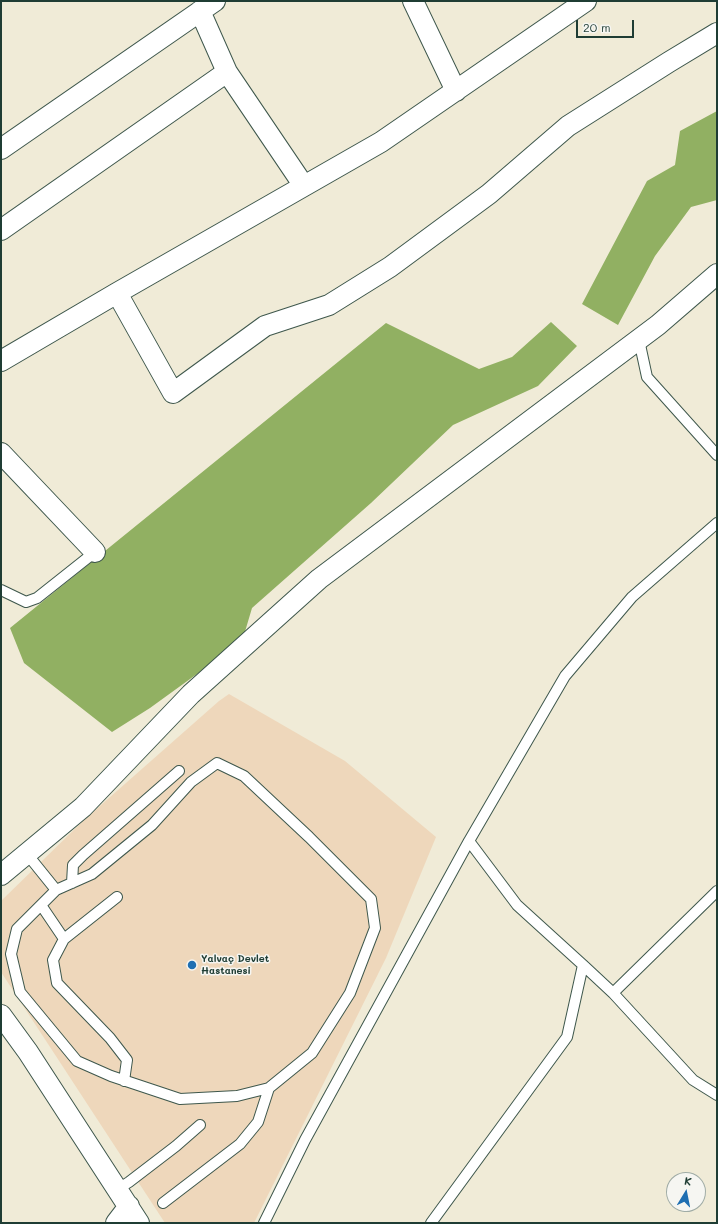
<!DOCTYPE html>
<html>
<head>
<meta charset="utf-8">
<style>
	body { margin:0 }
	#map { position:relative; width:718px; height:1224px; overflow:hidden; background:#f0ebd7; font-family:Mali,sans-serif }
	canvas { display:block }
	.frame { position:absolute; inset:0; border:2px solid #1f3d34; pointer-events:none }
	.north { position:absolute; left:666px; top:1172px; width:40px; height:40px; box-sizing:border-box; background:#f6f6f2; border:1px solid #a0aca6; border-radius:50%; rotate:10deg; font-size:11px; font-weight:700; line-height:16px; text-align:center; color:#1f3d34 }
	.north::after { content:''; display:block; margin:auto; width:14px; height:18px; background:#1f6fb2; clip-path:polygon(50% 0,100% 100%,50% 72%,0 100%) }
	.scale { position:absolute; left:576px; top:20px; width:58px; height:18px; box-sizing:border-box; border:2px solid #1f3d34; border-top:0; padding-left:5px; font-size:12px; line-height:14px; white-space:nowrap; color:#1f3d34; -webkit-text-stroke:3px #f6f6f2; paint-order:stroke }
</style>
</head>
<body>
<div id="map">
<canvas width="718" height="1224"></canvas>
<div class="frame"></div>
<div class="north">K</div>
<div class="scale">20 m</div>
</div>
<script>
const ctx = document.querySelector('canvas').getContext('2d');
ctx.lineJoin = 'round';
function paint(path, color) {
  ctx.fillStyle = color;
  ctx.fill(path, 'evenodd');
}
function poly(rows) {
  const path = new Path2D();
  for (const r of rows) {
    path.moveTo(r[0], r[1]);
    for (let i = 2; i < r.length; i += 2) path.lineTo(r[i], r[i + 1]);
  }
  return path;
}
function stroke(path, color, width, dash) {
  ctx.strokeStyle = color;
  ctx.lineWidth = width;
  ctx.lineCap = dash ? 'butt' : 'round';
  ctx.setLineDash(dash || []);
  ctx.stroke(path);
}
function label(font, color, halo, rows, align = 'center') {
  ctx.font = font + ' Mali,sans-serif';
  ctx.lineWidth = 3;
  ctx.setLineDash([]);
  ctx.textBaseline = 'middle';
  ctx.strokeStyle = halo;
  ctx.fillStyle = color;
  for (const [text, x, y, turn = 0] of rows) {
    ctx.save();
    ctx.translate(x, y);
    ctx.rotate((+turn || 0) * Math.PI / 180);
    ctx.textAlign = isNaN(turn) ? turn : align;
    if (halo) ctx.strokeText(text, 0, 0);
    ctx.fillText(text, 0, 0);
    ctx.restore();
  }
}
const built = poly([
	[229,694,345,761,436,837,386,958,254,1223,165,1223,1,972,1,901,84,820,219,701]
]);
const forest = poly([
	[717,111,717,200,691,207,655,256,618,325,582,304,647,181,675,165,680,131],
	[551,322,577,346,538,386,453,425,371,503,252,608,244,635,219,658,150,708,112,732,24,663,10,628,386,323,479,369,512,357]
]);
const lane = poly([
	[639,340,647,377,717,455],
	[1,590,26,602,37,598,95,552],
	[27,854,56,890,17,929,11,954,20,992,77,1061,111,1076,180,1099,237,1096,269,1088,312,1053,350,993,375,928,371,899,309,837,244,776,217,763,191,782,152,825,92,874,56,890],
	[72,883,73,865,83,855,179,771],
	[117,897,64,939,53,960,57,983,110,1038,127,1060,124,1081],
	[41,905,64,939],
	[583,965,613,993,693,1080,717,1095],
	[613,993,717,891],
	[118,1189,129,1182,176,1146,200,1125],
	[163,1203,240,1144,258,1122,269,1088],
	[264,1223,305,1140,469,841],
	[431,1223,567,1037,583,965,517,905,469,841,565,676,632,597,717,523]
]);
const street = poly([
	[413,1,456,91],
	[200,11,227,72,304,186],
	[1,149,215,1],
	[1,230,227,72],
	[117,293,173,393,265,326,329,305,390,267,489,194,568,126,669,62,717,33],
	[1,361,117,293,381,142,586,1],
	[1,453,95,552],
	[1,875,83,807,191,694,319,579,658,325,717,274],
	[1,1015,28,1052,139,1223],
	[116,1223,129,1206]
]);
const markers = [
	[192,965,5,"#1f6fb2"]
];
const poiNames = [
	["Yalvaç Devlet",201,959],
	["Hastanesi",201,971]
];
paint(built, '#eed7bb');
paint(forest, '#91b062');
stroke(lane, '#3e574c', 12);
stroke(street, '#3e574c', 22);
stroke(lane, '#fff', 10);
stroke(street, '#fff', 20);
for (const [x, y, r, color] of markers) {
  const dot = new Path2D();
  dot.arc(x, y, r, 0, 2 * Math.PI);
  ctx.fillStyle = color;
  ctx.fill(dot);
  stroke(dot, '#f6f6f2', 1.5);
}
label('bold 10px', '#1f3d34', '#f6f6f2', poiNames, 'left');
</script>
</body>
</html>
